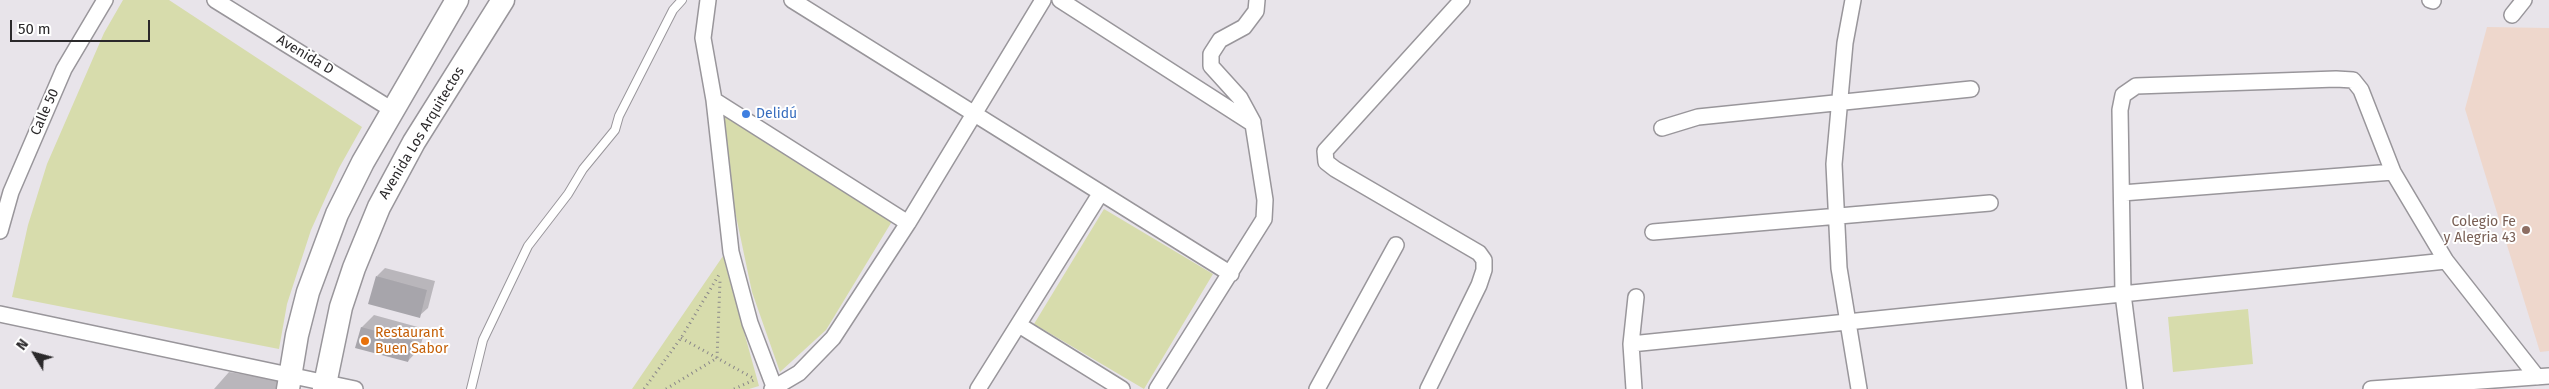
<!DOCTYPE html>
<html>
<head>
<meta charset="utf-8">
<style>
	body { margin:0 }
	#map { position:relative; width:2549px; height:389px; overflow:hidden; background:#e8e4ea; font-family:"Fira Sans",sans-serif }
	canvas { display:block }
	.north { position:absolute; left:10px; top:329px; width:50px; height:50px; -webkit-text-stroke:4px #fff; paint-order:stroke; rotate:307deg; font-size:14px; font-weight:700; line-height:20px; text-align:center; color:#2b292b }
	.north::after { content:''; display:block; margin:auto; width:18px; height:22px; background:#2b292b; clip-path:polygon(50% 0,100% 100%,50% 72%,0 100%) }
	.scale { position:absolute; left:10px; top:20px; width:140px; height:22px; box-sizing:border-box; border:2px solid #2b292b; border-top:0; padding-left:6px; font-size:15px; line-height:18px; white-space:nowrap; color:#2b292b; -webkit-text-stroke:4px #fff; paint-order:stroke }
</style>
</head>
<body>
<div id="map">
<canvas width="2549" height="389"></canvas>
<div class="north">N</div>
<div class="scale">50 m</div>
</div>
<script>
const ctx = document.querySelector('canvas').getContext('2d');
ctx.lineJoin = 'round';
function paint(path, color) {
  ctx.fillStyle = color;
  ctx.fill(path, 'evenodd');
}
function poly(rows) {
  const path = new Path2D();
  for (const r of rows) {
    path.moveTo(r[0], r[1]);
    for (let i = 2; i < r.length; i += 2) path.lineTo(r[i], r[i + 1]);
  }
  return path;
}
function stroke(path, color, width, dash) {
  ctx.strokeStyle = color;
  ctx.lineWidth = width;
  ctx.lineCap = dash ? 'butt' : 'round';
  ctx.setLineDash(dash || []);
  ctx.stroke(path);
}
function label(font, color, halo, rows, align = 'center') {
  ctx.font = font + ' "Fira Sans",sans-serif';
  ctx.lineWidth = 4;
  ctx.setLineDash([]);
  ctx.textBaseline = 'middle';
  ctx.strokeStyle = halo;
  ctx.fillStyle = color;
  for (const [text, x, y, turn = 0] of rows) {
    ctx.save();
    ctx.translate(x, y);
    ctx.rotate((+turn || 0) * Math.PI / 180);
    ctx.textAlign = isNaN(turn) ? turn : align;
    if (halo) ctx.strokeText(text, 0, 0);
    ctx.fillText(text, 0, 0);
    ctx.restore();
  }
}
const education = poly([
	[2487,27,2549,28,2549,351,2540,352,2465,109]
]);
const green = poly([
	[123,0,169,0,362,127,339,168,311,230,287,304,279,349,12,297,28,225,47,164,104,33],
	[720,109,894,218,826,330,780,372,752,292,732,197],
	[1104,209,1213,274,1144,389,1034,324],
	[723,256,759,386,749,389,632,389],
	[2248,309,2253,364,2173,372,2168,317]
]);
const shadow = poly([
	[385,268,435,281,428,308,419,316,377,276],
	[374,315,425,329,420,348,408,361,356,347,362,327],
	[229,372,284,381,283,389,214,389]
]);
const building = poly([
	[376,276,427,290,420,318,368,304],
	[361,327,414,341,408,362,355,348]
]);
const path = poly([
	[681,338,753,378],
	[644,389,681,338,720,273],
	[666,389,717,358,720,281],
	[734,389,754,380]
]);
const service = poly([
	[471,389,483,340,528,246,568,194,583,169,615,130,619,116,673,10,682,0]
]);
const minor = poly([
	[215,0,394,111],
	[708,0,703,38,714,100,731,252,750,323,775,389],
	[792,0,1231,274],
	[1060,0,1253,124,1265,200,1264,219,1157,389],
	[1853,0,1845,43,1834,164,1839,268,1859,389],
	[2430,0,2433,1],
	[2512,15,2524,0],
	[714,100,908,223],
	[1253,122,1240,98,1211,66,1211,54,1220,40,1244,27,1256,11,1257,0],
	[1662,128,1698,117,1971,89],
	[2122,193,2393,172],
	[0,231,11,192,64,69,105,0],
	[1653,232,1990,203],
	[0,314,355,389],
	[1019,325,1122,389],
	[1631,344,2446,261],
	[772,389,799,373,833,338,908,223,1043,0],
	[978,389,1100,194],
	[1317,389,1396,245],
	[1428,389,1479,285,1484,270,1484,260,1479,253,1335,169,1326,162,1325,151,1462,0],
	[1634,389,1631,344,1636,297],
	[2135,389,2123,294,2120,110,2123,95,2136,86,2336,79,2353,80,2361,90,2393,172,2446,261,2537,377],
	[2371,389,2549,376]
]);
const primary = poly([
	[288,389,297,335,308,292,337,214,363,162,457,0],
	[324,389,341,307,354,268,379,207,414,142,503,0]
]);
const markers = [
	[746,114,5,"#3f7fe0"],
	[2526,230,5,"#8d6e63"],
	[365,341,5,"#e8710a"]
];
const streetNames = [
	["Avenida D",305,55,31],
	["Calle 50",45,112,-66],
	["Avenida Los Arquitectos",422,133,-59]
];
const shopNames = [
	["Delidú",756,114]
];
const educationNames = [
	["Colegio Fe",2516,222],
	["y Alegria 43",2516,238]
];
const foodNames = [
	["Restaurant",375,333],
	["Buen Sabor",375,349]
];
paint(education, '#eed7cc');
paint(green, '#d7dcac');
paint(shadow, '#0003');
paint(building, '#a7a5ab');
stroke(service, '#99969b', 10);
stroke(minor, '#99969b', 18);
stroke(primary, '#99969b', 25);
stroke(path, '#888589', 3, [1, 4]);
stroke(service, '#fff', 8);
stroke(minor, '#fff', 15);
stroke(primary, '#fff', 22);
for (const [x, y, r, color] of markers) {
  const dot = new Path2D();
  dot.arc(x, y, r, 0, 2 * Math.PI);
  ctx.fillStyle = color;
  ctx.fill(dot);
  stroke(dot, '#fff', 2);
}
label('14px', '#2b292b', '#fff', streetNames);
label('14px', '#366cbe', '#fff', shopNames, 'left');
label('14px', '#785e54', '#fff', educationNames, 'right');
label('14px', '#c56008', '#fff', foodNames, 'left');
</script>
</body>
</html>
